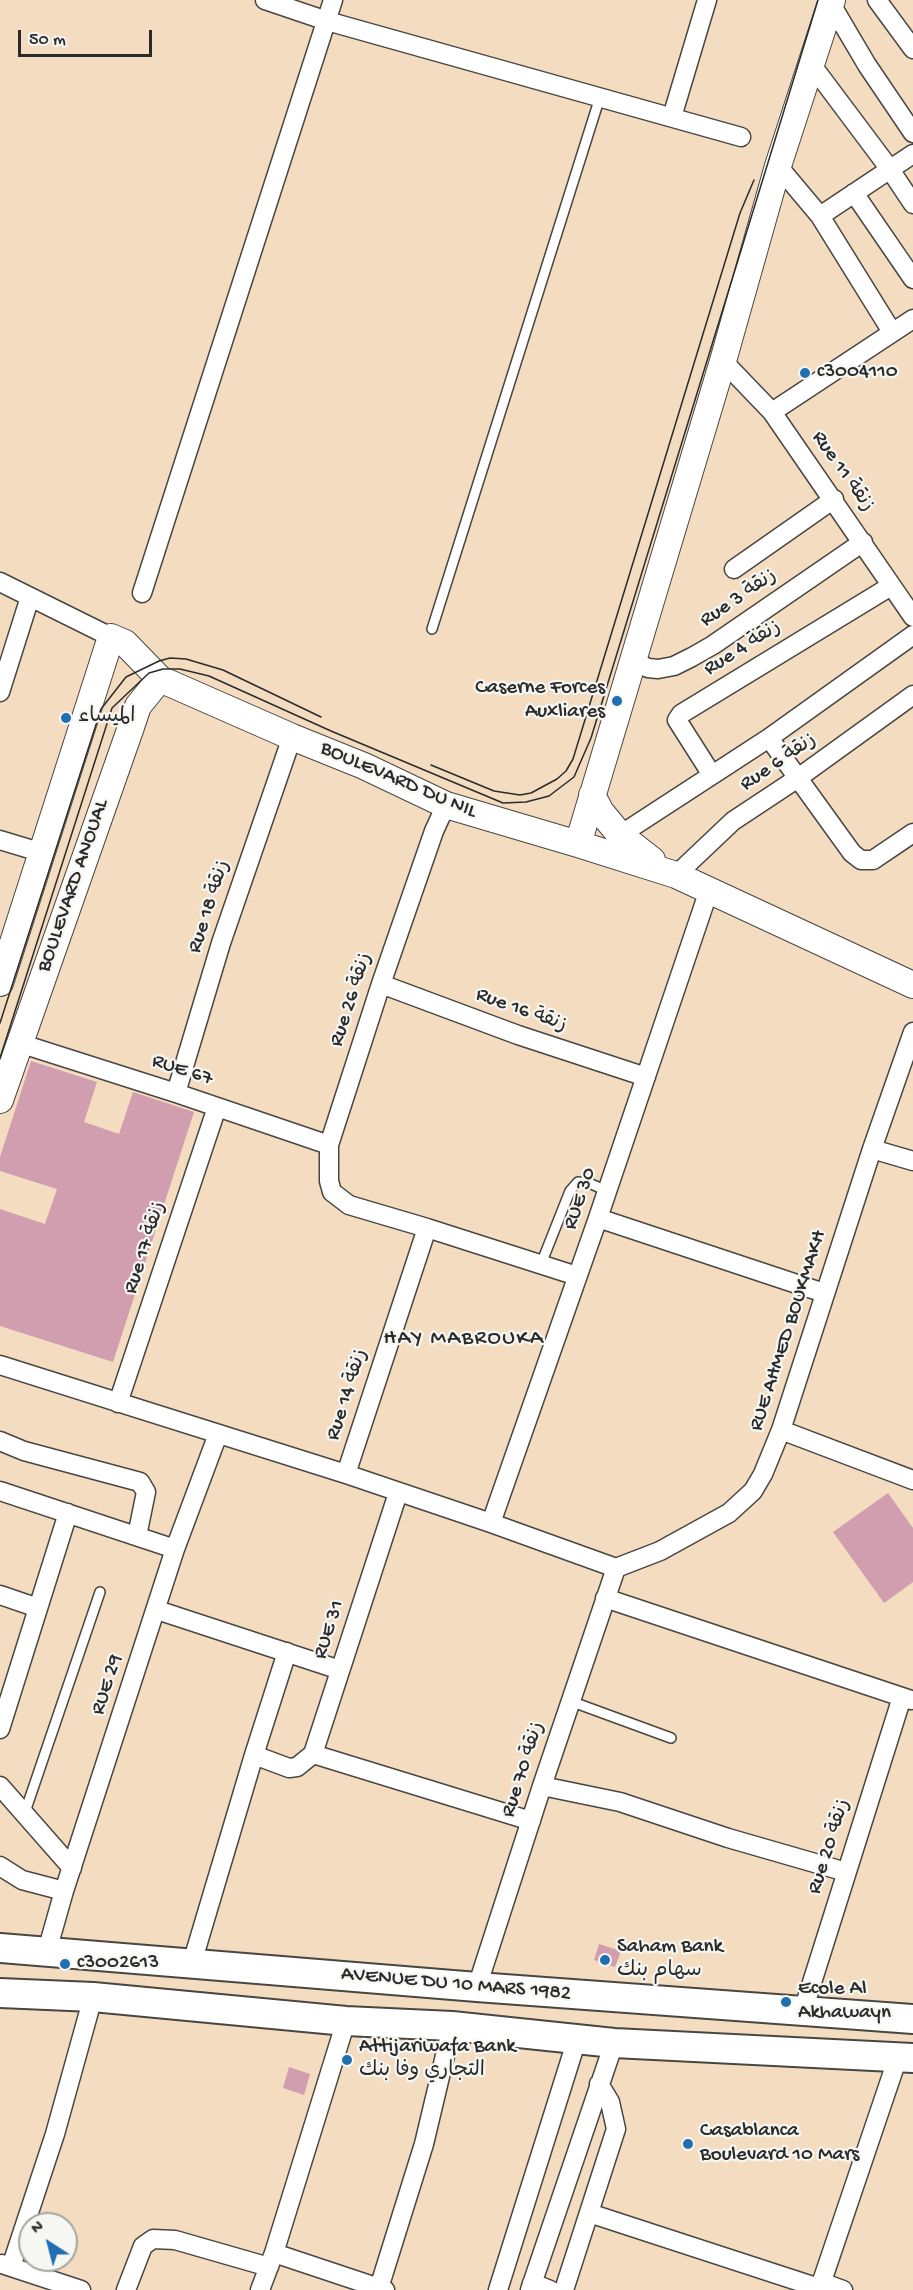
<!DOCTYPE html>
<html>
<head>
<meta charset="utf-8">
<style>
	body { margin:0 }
	#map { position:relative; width:913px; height:2290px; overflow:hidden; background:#f3dcc0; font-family:"Gochi Hand",sans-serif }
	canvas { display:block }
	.north { position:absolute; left:18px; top:2212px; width:60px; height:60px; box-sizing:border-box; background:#f6f6f2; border:2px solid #a5a5a2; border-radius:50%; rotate:324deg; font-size:16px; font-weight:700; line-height:24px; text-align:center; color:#2b2b2b }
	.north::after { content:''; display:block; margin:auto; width:21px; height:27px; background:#1f6fb2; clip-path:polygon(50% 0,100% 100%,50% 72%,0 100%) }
	.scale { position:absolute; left:18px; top:30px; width:134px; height:27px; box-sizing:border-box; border:3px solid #2b2b2b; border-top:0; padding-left:8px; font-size:18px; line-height:21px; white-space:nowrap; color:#2b2b2b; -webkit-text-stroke:4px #f6f6f2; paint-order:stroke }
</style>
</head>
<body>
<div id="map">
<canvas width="913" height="2290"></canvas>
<div class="north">N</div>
<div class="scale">50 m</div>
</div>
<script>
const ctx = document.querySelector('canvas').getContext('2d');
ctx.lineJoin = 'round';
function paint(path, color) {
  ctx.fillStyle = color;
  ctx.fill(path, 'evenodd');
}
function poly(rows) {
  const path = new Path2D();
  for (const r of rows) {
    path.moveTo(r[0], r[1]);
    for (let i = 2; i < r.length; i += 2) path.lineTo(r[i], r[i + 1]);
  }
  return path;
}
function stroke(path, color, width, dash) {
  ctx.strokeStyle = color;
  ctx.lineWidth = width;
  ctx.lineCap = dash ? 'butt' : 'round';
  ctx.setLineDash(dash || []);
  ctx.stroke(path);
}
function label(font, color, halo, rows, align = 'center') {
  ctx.font = font + ' "Gochi Hand","Playpen Sans Arabic",sans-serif';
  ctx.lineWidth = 4.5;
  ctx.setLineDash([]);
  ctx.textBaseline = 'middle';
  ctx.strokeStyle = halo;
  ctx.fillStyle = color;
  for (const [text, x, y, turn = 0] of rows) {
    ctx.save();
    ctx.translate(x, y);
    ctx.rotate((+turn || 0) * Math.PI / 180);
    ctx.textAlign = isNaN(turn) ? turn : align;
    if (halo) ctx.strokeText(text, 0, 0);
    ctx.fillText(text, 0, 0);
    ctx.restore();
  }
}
const building = poly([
	[31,1061,97,1082,84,1122,119,1134,133,1092,194,1112,113,1362,0,1326,0,1209,45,1224,57,1189,0,1171,0,1157],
	[888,1493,913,1528,913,1582,884,1603,833,1532],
	[599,1944,621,1951,615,1967,594,1960],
	[289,2067,310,2074,304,2095,283,2088]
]);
const lane = poly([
	[432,629,600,97],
	[541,1264,570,1191,578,1182,589,1183,607,1191],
	[570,1701,671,1738],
	[24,1815,100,1592]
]);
const street = poly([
	[265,0,327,21,741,137],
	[877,0,913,49],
	[831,4,867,65,913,133],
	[811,64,889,168,913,204],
	[672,117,707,0],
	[778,166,820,216,892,332],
	[854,193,913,279],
	[820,216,913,154],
	[723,361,772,412,913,617],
	[772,412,913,319],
	[734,569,834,499],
	[0,582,111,637],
	[142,593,333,0],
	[913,635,769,738,852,853,861,860,873,860,913,833],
	[632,660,648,668,658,669,674,666,692,657,713,645,863,542],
	[0,692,30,597],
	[712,775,677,720,681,714,891,586],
	[446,805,434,831,381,984,329,1145,329,1181,332,1192,349,1205,427,1228,577,1276],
	[620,835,769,738],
	[0,840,43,853],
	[676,875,733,821,798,778,913,695],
	[381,984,518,1035,646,1077],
	[19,1043,176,1093,329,1145],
	[176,1093,221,943,292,737],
	[872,1149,913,1161],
	[598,1218,824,1293],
	[0,1365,346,1474,491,1523,616,1568],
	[118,1403,217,1107],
	[781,1430,913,1480],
	[0,1441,24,1451,140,1482,146,1492,137,1536],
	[346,1474,427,1228],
	[0,1491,175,1549],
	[491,1523,598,1218,709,890],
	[616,1568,660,1551,729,1513,753,1491,763,1474,781,1430,872,1149,913,1032],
	[0,1595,38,1608],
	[605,1598,911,1700],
	[157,1610,340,1670],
	[0,1729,68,1513],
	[313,1754,531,1821],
	[254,1755,289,1768,297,1767,313,1754,398,1493],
	[0,1786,72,1868],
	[542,1786,620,1802,728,1838,846,1872],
	[0,1866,22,1880,64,1891],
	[47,1951,64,1891,175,1549,218,1434],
	[192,1963,254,1755,287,1652],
	[477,1987,542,1786,616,1568],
	[803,2011,902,1697],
	[589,2213,819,2288],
	[274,2253,385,2290],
	[2,2264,81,2290],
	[11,2267,55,2134,93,1997],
	[821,2282,843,2290],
	[532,2283,550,2290],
	[379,2288,424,2144,452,2026],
	[126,2290,143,2246,153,2239,175,2240,269,2267],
	[260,2290,274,2253,346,2021],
	[498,2290,577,2039],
	[530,2290,614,2043],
	[564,2290,616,2129,610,2102,599,2084],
	[819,2290,898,2057]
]);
const secondary = poly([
	[592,795,601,812,620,835,652,860],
	[578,844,723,361,778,166,832,0],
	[0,983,111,637,125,643,160,679,292,737,364,766,446,805,578,844,676,875,913,985],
	[0,1100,131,727,138,706,160,679]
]);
const primary = poly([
	[0,1948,477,1987,913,2019],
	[0,1993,93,1997,346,2021,452,2026,614,2043,913,2058]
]);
const tram = poly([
	[431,765,494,791,520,795,531,793,557,779,566,771,573,759,740,213,754,180],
	[0,1023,101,709,126,677,159,661,170,658,186,659,223,670,321,717],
	[0,1058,112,708,149,673,163,669,180,669,209,676,331,731,503,803,526,802,549,796,574,777,591,738,818,0]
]);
const markers = [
	[805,373,6,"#1f6fb2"],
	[617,701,6,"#1f6fb2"],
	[66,718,6,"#1f6fb2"],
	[605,1960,6,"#1f6fb2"],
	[65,1964,6,"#1f6fb2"],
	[786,2002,6,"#1f6fb2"],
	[347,2060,6,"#1f6fb2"],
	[688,2144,6,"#1f6fb2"]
];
const poiNames = [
	["c3004110",817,373],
	["Caserne Forces",605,689,"right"],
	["Auxliares",605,713,"right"],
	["الميساء",78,718],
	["Saham Bank",617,1948],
	["سهام بنك",617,1972],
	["c3002613",77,1964],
	["Ecole Al",798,1990],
	["Akhawayn",798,2014],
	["Attijariwafa Bank",359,2048],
	["التجاري وفا بنك",359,2072],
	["Casablanca",700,2132],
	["Boulevard 10 Mars",700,2156]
];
const streetNames = [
	["Rue 11 زنقة",842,472,55],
	["Rue 3 زنقة",739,599,-34],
	["Rue 4 زنقة",743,649,-32],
	["Rue 6 زنقة",779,763,-34],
	["BOULEVARD DU NIL",398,781,23],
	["BOULEVARD ANOUAL",74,886,-71],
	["Rue 18 زنقة",210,907,-72],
	["Rue 26 زنقة",352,1000,-72],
	["Rue 16 زنقة",521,1011,20],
	["RUE 67",182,1071,18],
	["RUE 30",581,1199,-71],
	["Rue 17 زنقة",146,1248,-72],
	["RUE AHMED BOUKMAKH",789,1331,-72],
	["Rue 14 زنقة",348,1395,-72],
	["RUE 31",330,1630,-72],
	["RUE 29",108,1685,-72],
	["Rue 70 زنقة",524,1770,-72],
	["Rue 20 زنقة",830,1847,-72],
	["AVENUE DU 10 MARS 1982",456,1985,5]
];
const neighbourhoodNames = [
	["HAY MABROUKA",464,1340]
];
paint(building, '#d09eaf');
stroke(lane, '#494641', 12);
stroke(street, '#494641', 21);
stroke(secondary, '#494641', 28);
stroke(primary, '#494641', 32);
stroke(lane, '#fff', 9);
stroke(street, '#fff', 18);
stroke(secondary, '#fff', 26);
stroke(primary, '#fff', 28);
stroke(tram, '#2b2b2b', 1.5);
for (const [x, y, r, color] of markers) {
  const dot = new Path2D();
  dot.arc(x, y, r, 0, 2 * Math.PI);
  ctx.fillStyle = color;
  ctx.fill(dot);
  stroke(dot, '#f6f6f2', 2);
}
label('21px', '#2b2b2b', '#f6f6f2', poiNames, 'left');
label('21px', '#2b2b2b', '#f6f6f2', streetNames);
ctx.letterSpacing = '1.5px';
label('22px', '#2b2b2b', '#f6f6f2', neighbourhoodNames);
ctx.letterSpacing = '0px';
</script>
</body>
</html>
